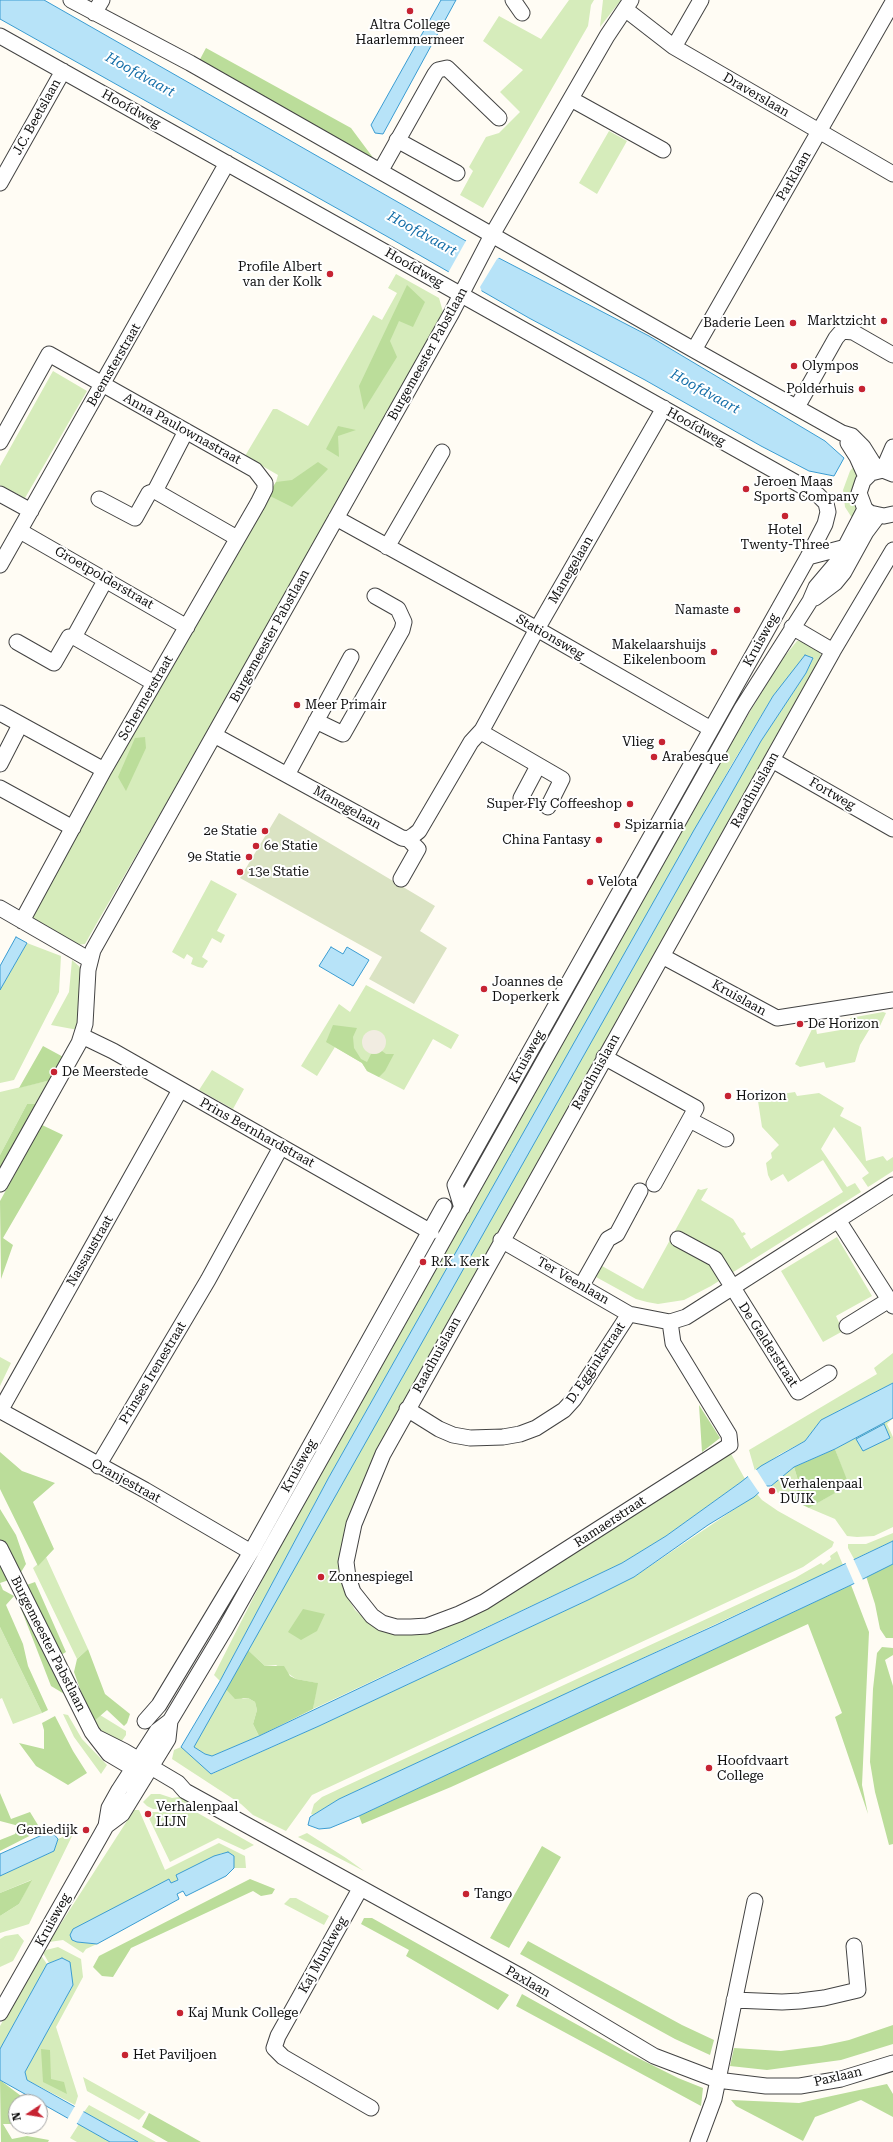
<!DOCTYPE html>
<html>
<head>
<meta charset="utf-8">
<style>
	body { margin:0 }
	#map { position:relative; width:893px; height:2142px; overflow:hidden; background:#fffcf4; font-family:"Roboto Serif",serif }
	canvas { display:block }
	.north { position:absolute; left:8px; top:2094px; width:40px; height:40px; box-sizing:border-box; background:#fff; border:1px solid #9f9f9f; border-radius:50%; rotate:258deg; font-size:11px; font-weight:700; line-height:16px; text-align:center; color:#101010 }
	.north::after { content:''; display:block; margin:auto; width:14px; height:18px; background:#c62332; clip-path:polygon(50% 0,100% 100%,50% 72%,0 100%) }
</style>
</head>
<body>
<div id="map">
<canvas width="893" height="2142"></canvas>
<div class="north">N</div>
</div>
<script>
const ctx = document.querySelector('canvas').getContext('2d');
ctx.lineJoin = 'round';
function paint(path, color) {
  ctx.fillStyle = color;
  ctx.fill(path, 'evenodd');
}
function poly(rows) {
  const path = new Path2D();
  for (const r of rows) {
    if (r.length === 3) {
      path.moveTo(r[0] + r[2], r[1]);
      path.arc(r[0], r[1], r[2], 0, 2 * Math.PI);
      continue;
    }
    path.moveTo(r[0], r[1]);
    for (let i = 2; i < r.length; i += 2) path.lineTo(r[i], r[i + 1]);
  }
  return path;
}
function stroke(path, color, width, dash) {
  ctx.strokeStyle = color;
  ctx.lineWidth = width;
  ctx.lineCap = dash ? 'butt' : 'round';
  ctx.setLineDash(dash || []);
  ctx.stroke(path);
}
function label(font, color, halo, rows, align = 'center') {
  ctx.font = font + ' "Roboto Serif",serif';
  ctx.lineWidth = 4;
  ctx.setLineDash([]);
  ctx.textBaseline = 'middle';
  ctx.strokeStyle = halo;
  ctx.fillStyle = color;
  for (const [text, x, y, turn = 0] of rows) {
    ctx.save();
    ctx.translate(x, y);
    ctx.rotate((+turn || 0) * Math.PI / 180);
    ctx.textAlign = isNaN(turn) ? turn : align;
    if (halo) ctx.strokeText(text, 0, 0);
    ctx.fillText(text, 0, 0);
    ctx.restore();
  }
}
const green = poly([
	[569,0,594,0,591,5,588,26,483,208,460,195,473,171,469,167,486,137,499,133,520,112,500,92,523,70,483,41,499,16,541,39],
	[603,0,621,0,600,27],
	[609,131,627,141,597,194,579,183],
	[396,274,439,298,443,312,210,728,98,921,85,944,74,945,28,918,276,482,278,475,245,456,273,409,277,409,308,426,373,315,382,320,397,293,388,288],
	[53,371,87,391,25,498,0,485,0,466],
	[856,464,858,473,853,494,857,509,854,521,845,507,843,490,850,471],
	[797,641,804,641,820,652,822,659,388,1433,342,1582,348,1598,355,1610,367,1621,423,1633,730,1452,745,1479,666,1536,622,1563,313,1709,317,1683,296,1679,276,1665,265,1666,248,1650,715,822,761,741,806,673,813,658,773,696,732,764,329,1477,220,1681,214,1675,277,1551,710,778,780,662],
	[211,880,237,894,217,931,225,935,221,943,212,938,202,957,208,961,203,968,198,967,191,964,193,958,187,954,184,959,172,952],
	[27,943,61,956,59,992,14,1080,0,1083,0,990],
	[72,960,81,968,78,1030,51,1025,69,992],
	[366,985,459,1035,451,1049,433,1039,404,1090,367,1071,362,1063,335,1047,317,1076,301,1066,339,1004,350,1012],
	[883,1012,886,1013,879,1028,872,1025,860,1045,855,1062,826,1068,824,1062,800,1067,795,1064,815,1023,817,1034,852,1028,850,1018],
	[212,1070,244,1089,233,1109,199,1090],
	[55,1079,41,1104,27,1104,0,1155,0,1092],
	[795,1092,797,1096,819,1093,844,1108,840,1116,861,1127,866,1161,883,1156,887,1161,893,1157,893,1171,868,1187,862,1178,869,1173,834,1127,821,1149,847,1187,855,1183,861,1192,711,1286,684,1300,658,1304,647,1302,636,1299,596,1277,602,1266,643,1289,698,1189,701,1190,708,1188,701,1200,733,1219,742,1233,744,1232,746,1234,743,1236,751,1249,843,1192,823,1160,788,1182,783,1174,771,1181,768,1175,766,1163,772,1158,771,1153,779,1145,762,1127,758,1101,762,1097],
	[837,1237,872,1296,836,1316,843,1331,823,1342,781,1271],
	[893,1353,893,1383,821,1420,805,1441,780,1454,755,1471,749,1450,877,1374,874,1368],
	[0,1357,11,1363,0,1386],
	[893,1418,887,1424,893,1437,893,1527,874,1536,857,1537,847,1536,835,1519,809,1508,848,1485,835,1449],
	[794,1467,800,1487,790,1499,778,1493,771,1486],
	[757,1494,762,1500,778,1511,834,1542,832,1547,803,1567,312,1795,286,1831,253,1815,241,1804,172,1759,174,1750,181,1747,212,1774,319,1726,588,1600,634,1577],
	[893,1533,893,1541,854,1559,848,1548,848,1544,866,1544],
	[837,1551,843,1565,339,1799,313,1815,311,1814,314,1804,322,1797,795,1578,821,1563,823,1565,831,1559,830,1556],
	[46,1557,88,1649,77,1659,33,1568],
	[0,1627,42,1713,13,1724,2,1698,0,1699],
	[226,1689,243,1699,248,1698,255,1702,257,1710,253,1724,259,1736,212,1756,205,1754,194,1747],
	[63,1714,68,1715,82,1739,107,1765,101,1774,74,1737],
	[100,1715,126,1731,126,1735,119,1745,109,1739,93,1722],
	[151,1794,160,1794,172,1798,186,1796,195,1802,195,1807,153,1809,147,1806,143,1802],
	[134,1810,139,1810,165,1870,219,1843,245,1856,246,1868,234,1868,234,1856,222,1853,177,1875,178,1880,171,1883,170,1879,72,1940,77,1942,97,1944,86,1949,83,1953,63,1940,49,1942],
	[146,1812,196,1812,254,1845,244,1850,218,1838,170,1862],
	[74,1832,29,1924,0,1933,0,1916,19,1904,31,1880,0,1893,0,1876,54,1851,58,1839],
	[307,1833,346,1858,364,1871,298,1837],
	[290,1898,296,1898,329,1916,324,1925,284,1904],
	[18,1934,24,1941,13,1961,0,1967,0,1939,5,1936],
	[58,1947,81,1959,83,1977,56,2027,78,2096,75,2105,27,2080,25,2072,73,1985,62,1958,49,1963,43,1953,46,1950],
	[40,1954,47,1964,0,2049,0,2026],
	[83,2077,146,2112,139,2120,87,2091],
	[89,2105,156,2142,138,2142,84,2112],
	[79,2124,110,2142,77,2142,70,2138]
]);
const forest = poly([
	[206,48,351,128,377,163,198,63],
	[407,285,425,302,413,327,399,321,390,341,397,357,364,410,359,386],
	[338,426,356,430,338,436,339,457,326,449],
	[318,462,328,469,292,507,268,495,276,482,292,480],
	[145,737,146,748,126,791,118,777,135,738],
	[333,1025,357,1028,353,1037,354,1048,361,1059,367,1062,371,1054,376,1054,382,1051,386,1054,394,1054,385,1071,379,1077,367,1071,362,1063,326,1042],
	[43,1046,67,1059,55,1079,19,1088],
	[27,1104,41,1104,0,1176,0,1155],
	[42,1125,63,1135,3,1238,13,1245,1,1279,0,1201],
	[699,1405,720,1438,702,1452],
	[835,1449,849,1485,809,1508,790,1499,800,1487,794,1467],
	[0,1452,22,1471,55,1483,33,1502,54,1549,38,1566,0,1489],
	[0,1509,16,1535,26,1564,18,1577,0,1583,3,1590,14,1596,6,1605,23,1644,28,1666,48,1710,42,1713,0,1627],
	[893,1564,893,1638,886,1638,880,1629,875,1604,866,1576],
	[35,1582,66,1652,61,1655,66,1695,51,1686,15,1593,24,1586],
	[851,1585,869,1632,862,1785,868,1814,835,1717,842,1713,808,1624,451,1787,362,1824,359,1816],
	[303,1609,325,1614,317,1631,301,1640,288,1632],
	[882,1647,893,1648,893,1655,885,1660,893,1686,893,1844,889,1845,875,1792,870,1762,873,1689,877,1653],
	[88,1649,105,1694,130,1714,127,1723,124,1726,107,1710,93,1722,88,1711,74,1672,77,1659],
	[248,1650,265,1666,284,1666,290,1676,296,1679,318,1683,313,1709,259,1736,253,1724,257,1710,255,1702,248,1698,235,1699,226,1689],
	[55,1716,73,1751,87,1773,68,1785,36,1766,19,1743,44,1749,44,1730,42,1723],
	[0,1793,11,1819,30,1812,41,1830,0,1851,0,1840,15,1834,19,1826,0,1821],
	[542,1846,561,1857,509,1948,490,1938],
	[250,1879,275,1889,272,1894,261,1896,253,1891,131,1948,113,1977,102,1976,93,1967,99,1956],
	[32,1880,19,1904,0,1916,0,1893],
	[364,1918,372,1918,509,1995,498,2010,406,1956,409,1950,361,1924],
	[528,1941,682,2025,714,2040,710,2055,675,2039,520,1954],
	[522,1994,630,2054,678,2078,703,2088,701,2106,516,2006],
	[893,2025,893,2044,841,2060,767,2070,730,2066,734,2048,781,2051,821,2046,849,2040],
	[41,2049,50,2050,51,2079,64,2082,67,2094,43,2082],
	[0,2080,29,2102,16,2102,16,2124,3,2124,12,2139,27,2136,49,2140,48,2142,1,2142],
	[887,2084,893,2094,893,2117,861,2100,815,2117,803,2141,736,2106,731,2100,799,2103],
	[149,2113,201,2142,168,2142,142,2127]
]);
const cemetery = poly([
	[279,813,435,906,420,931,447,948,414,1004,369,979,382,957,240,878]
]);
const plaza = poly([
	[374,1042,12]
]);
const water = poly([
	[0,0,44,0,466,241,649,336,825,441,844,458,834,476,809,471,761,446,645,380,529,318,388,237,0,19,0,0],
	[441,0,456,0,383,134,375,133,371,125,441,0],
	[805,655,813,658,806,673,761,741,194,1747,205,1754,212,1756,259,1736,622,1563,666,1536,741,1482,761,1466,805,1441,821,1420,893,1383,893,1418,835,1449,794,1467,771,1486,766,1486,754,1497,708,1525,634,1577,588,1600,319,1726,211,1774,181,1747,220,1681,329,1477,694,830,773,696,805,655],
	[16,937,27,943,0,990,0,966,16,937],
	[331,947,343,954,347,947,369,960,353,986,319,966,331,947],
	[884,1424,890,1438,863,1451,856,1439,884,1424],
	[893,1541,893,1564,851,1585,359,1816,330,1828,319,1829,308,1825,310,1817,339,1799,595,1680,716,1625,893,1541],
	[51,1831,58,1839,54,1851,0,1876,0,1854,51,1831],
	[228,1852,234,1856,234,1868,226,1876,186,1896,183,1891,177,1894,179,1899,97,1944,77,1942,72,1940,70,1935,73,1929,169,1879,171,1883,178,1880,176,1875,214,1856,228,1852],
	[62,1958,70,1962,73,1985,25,2072,27,2080,138,2142,110,2142,0,2080,0,2049,47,1964,62,1958]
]);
const pier = poly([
	[467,239,500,257,497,259,480,287,482,292,448,273],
	[880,480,884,481,893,487,893,500,885,506,869,496,872,484],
	[756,1469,768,1488,760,1494,747,1475],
	[853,1558,863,1580,855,1585,845,1562],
	[76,2104,85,2109,76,2125,67,2120]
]);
const minor = poly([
	[71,0,190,63,694,350,842,433,852,436,863,447,878,471],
	[513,0,522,13],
	[625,9,674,47,893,174],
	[94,13,102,0],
	[0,36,818,495,826,503,828,512,825,524,808,557,455,1185,462,1208],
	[674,47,701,0],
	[571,99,663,150],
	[397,140,457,173],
	[381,170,435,74,438,70,447,68,499,118],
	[0,183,63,71],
	[694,350,893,2],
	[797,407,836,338,842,331,853,332,893,355],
	[186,431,155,491,237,538],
	[0,442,49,354,255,470,265,483,265,489,258,503,104,770,22,921],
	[848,443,857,457,866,477],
	[883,470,893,447],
	[893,474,883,470,871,473,863,481,859,493,865,509,870,513,884,516,893,514],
	[0,494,31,511],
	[99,499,135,518,149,493,155,491],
	[336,518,537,629,711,729],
	[20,531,187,627],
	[387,547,442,452],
	[808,557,846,547],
	[0,565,227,163],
	[106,579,74,637,154,683],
	[815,598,835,583,844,572,866,532,878,516],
	[792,627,833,651],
	[17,642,54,663,69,637,74,637],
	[0,713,104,770],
	[316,721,343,734,402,630,404,622,398,609,375,596],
	[481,732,562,779,548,807],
	[214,735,402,838,408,839,414,835,419,831,471,742,482,730,537,629,664,408],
	[772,760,893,829],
	[0,764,20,725],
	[287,775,351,657],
	[0,788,73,828],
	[521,798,538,766],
	[401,879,418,849,408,839],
	[0,908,90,960],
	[662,956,777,1018,893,1000],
	[82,1036,113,1051,431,1232],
	[604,1057,696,1108,654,1184],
	[690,1120,726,1139],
	[0,1184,79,1043,85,1024,88,970,93,950,451,314,492,235,607,36,631,0],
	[838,1220,893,1306],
	[678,1239,715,1259,798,1392,829,1373],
	[501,1240,629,1314,670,1322,686,1317,893,1185],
	[582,1285,608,1239,617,1234,640,1191],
	[670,1322,673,1343,729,1435,730,1445,484,1602,459,1614,427,1626,411,1627,396,1627,382,1623,372,1616,353,1592,348,1577,346,1562,354,1524,383,1454,833,651,893,550],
	[847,1326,889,1300],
	[407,1409,439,1429,453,1435,470,1438,503,1437,520,1434,536,1428,564,1410,574,1399,629,1314],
	[0,1411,180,1090],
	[1,1411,145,1490,251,1552],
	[98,1466,208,1280,281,1147],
	[0,1548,92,1732,109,1754,141,1773],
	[145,1721,159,1705,251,1552,444,1206],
	[98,1738,124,1751,178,1783,185,1791,522,1977,654,2056,717,2080,766,2086,800,2086,841,2079,893,2063],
	[106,1826,109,1808,119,1790,157,1731,170,1721,224,1631,742,708,810,601,816,587,838,561,865,509],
	[360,1889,278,2036,274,2048,283,2057,371,2108],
	[734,2000,782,2002,800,2001,824,1998,858,1990,854,1946],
	[0,2013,101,1835,106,1826,122,1814,168,1739,170,1721],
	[698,2142,714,2099,755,1901]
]);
const markers = [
	[410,11,4,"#c62332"],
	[330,274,4,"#c62332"],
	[884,321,4,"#c62332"],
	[793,323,4,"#c62332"],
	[794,366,4,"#c62332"],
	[862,389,4,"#c62332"],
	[746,489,4,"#c62332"],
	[785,516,4,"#c62332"],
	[737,610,4,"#c62332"],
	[714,652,4,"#c62332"],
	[297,705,4,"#c62332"],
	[662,742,4,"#c62332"],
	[654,757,4,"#c62332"],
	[630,804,4,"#c62332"],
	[617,825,4,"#c62332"],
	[265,831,4,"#c62332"],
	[599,840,4,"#c62332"],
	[256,846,4,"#c62332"],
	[249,857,4,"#c62332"],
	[240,872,4,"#c62332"],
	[590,882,4,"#c62332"],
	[484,989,4,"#c62332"],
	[800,1024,4,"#c62332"],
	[54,1072,4,"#c62332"],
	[728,1096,4,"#c62332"],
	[423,1262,4,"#c62332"],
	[772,1491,4,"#c62332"],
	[321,1577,4,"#c62332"],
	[709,1768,4,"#c62332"],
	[148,1814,4,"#c62332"],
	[86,1830,4,"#c62332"],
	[466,1894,4,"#c62332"],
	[180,2013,4,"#c62332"],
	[125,2055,4,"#c62332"]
];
const poiNames = [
	["Altra College",410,25,"center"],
	["Haarlemmermeer",410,40,"center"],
	["Profile Albert",322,267,"right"],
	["van der Kolk",322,282,"right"],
	["Marktzicht",876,321,"right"],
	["Baderie Leen",785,323,"right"],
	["Olympos",802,366],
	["Polderhuis",854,389,"right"],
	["Jeroen Maas",754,482],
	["Sports Company",754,497],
	["Hotel",785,530,"center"],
	["Twenty-Three",785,545,"center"],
	["Namaste",729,610,"right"],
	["Makelaarshuijs",706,645,"right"],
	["Eikelenboom",706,660,"right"],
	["Meer Primair",305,705],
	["Vlieg",654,742,"right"],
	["Arabesque",662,757],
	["Super Fly Coffeeshop",622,804,"right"],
	["Spizarnia",625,825],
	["2e Statie",257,831,"right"],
	["China Fantasy",591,840,"right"],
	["6e Statie",264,846],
	["9e Statie",241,857,"right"],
	["13e Statie",248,872],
	["Velota",598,882],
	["Joannes de",492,982],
	["Doperkerk",492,997],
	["De Horizon",808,1024],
	["De Meerstede",62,1072],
	["Horizon",736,1096],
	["R.K. Kerk",431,1262],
	["Verhalenpaal",780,1484],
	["DUIK",780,1499],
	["Zonnespiegel",329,1577],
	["Hoofdvaart",717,1761],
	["College",717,1776],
	["Verhalenpaal",156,1807],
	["LIJN",156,1822],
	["Geniedijk",78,1830,"right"],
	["Tango",474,1894],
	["Kaj Munk College",188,2013],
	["Het Paviljoen",133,2055]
];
const streetNames = [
	["Draverslaan",756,95,30],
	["Hoofdweg",131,109,29],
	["J.C. Beetslaan",37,117,-61],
	["Parklaan",794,176,-60],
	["Hoofdweg",414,268,30],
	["Burgemeester Pabstlaan",428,354,-61],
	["Beemsterstraat",114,365,-60],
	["Hoofdweg",696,427,29],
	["Anna Paulownastraat",182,429,29],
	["Manegelaan",571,570,-60],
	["Groetpolderstraat",104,578,30],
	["Burgemeester Pabstlaan",270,636,-61],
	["Stationsweg",550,637,30],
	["Kruisweg",761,640,-61],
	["Schermerstraat",146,698,-60],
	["Raadhuislaan",755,790,-61],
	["Fortweg",832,794,30],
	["Manegelaan",347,808,29],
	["Kruislaan",739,998,29],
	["Kruisweg",527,1057,-61],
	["Raadhuislaan",596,1072,-61],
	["Prins Bernhardstraat",257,1133,29],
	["Nassaustraat",90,1251,-60],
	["Ter Veenlaan",573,1281,30],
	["De Gelderstraat",768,1345,57],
	["Raadhuislaan",437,1355,-61],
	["D. Egginkstraat",596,1363,-56],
	["Prinses Irenestraat",153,1373,-59],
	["Kruisweg",299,1466,-61],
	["Oranjestraat",126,1481,29],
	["Ramaerstraat",610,1522,-33],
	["Burgemeester Pabstlaan",48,1644,63],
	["Kruisweg",53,1920,-61],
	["Kaj Munkweg",323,1955,-61],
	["Paxlaan",528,1982,30],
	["Paxlaan",838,2077,-13]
];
const waterNames = [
	["Hoofdvaart",140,75,29],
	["Hoofdvaart",422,234,29],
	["Hoofdvaart",705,392,29]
];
paint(green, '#d6ecbb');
paint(forest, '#bbdd9a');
paint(cemetery, '#dae3c3');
paint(plaza, '#f1ece1');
paint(water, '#b7e3f8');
stroke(water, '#3b9cd1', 1);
paint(pier, '#fffcf4');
stroke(minor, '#434343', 17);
stroke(minor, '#fff', 15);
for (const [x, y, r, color] of markers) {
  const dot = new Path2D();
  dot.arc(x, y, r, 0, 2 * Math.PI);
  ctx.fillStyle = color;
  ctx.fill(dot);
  stroke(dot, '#fff', 1.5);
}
label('13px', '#101010', '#fff', poiNames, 'left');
label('13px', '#101010', '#fff', streetNames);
label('italic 14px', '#146ea8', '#fff', waterNames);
</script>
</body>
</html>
